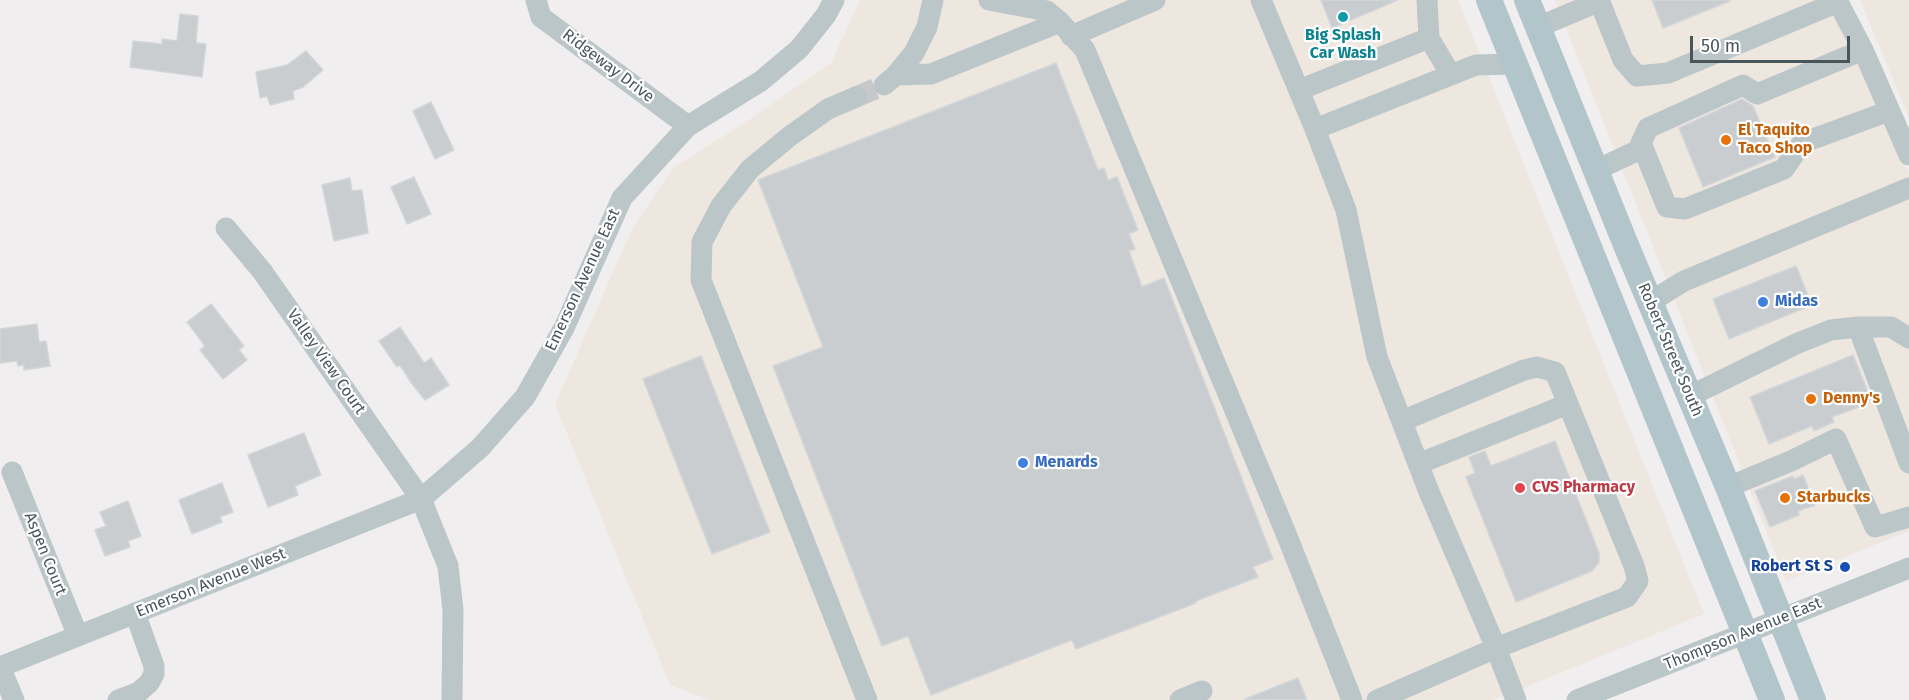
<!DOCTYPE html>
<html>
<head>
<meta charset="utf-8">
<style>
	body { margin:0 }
	#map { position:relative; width:1909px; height:700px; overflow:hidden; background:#f0eeef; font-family:"Fira Sans",sans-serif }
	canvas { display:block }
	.scale { position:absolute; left:1690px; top:36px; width:160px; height:27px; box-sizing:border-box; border:3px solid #495659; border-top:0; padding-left:8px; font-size:18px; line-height:21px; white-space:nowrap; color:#495659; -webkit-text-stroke:4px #fff; paint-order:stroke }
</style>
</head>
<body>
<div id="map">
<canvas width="1909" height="700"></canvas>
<div class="scale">50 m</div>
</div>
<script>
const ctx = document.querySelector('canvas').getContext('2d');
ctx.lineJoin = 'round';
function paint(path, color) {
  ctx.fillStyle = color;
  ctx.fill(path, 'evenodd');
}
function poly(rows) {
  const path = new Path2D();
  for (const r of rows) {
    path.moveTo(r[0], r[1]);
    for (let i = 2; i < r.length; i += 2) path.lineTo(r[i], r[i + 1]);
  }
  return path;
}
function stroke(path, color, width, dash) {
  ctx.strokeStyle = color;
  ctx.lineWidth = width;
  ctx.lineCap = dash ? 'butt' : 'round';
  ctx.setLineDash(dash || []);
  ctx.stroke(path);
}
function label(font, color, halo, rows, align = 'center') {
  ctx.font = font + ' "Fira Sans",sans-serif';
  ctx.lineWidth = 4.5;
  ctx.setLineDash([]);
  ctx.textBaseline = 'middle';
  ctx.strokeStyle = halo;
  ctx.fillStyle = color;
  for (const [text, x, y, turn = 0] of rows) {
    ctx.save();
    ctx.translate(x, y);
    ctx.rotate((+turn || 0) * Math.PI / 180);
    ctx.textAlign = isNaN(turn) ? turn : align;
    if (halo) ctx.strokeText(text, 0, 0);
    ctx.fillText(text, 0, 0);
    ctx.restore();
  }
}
const commercial = poly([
	[860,0,1458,0,1704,614,1494,700,709,700,670,685,555,404,633,227,674,167,740,126,831,63],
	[1555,0,1841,0,1909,175,1909,531,1786,581],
	[1860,0,1909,0,1909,118]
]);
const building = poly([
	[1321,0,1398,0,1332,28,1321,0],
	[1652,0,1730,0,1730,1,1663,28,1652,0],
	[180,14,198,16,196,43,206,44,202,77,130,67,133,41,162,44,162,39,177,41,180,14],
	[306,51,323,70,303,87,293,91,294,99,270,105,267,96,260,98,256,72,287,65,306,51],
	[1056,63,1098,170,1104,168,1108,180,1117,177,1138,230,1129,234,1135,249,1129,251,1142,287,1164,278,1273,559,1253,567,1258,577,1196,601,1196,603,1076,649,1072,640,931,695,908,636,882,646,773,366,823,347,758,180,1056,63],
	[1742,99,1753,106,1775,157,1703,187,1679,128,1742,99],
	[431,102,454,150,435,159,413,111,431,102],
	[414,177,431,214,407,224,391,187,414,177],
	[350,178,352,191,362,190,368,233,334,241,322,185,350,178],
	[1796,266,1812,305,1729,339,1713,299,1796,266],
	[211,304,244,346,239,350,247,360,223,379,200,350,205,346,187,322,211,304],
	[37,324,39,342,46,341,50,366,24,370,24,365,18,366,17,361,0,363,0,329,37,324],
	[400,327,424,363,431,358,449,385,425,400,412,384,400,365,397,367,379,341,400,327],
	[1853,355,1872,402,1832,417,1834,422,1814,431,1812,426,1769,444,1750,397,1853,355],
	[701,356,770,532,712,554,643,379,701,356],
	[304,433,321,475,295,486,298,495,268,507,248,455,304,433],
	[1555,441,1599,553,1599,562,1592,571,1516,602,1466,477,1475,473,1469,457,1485,451,1491,466,1555,441],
	[1803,475,1815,505,1798,511,1799,515,1770,527,1755,491,1793,476,1794,479,1803,475],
	[222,483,233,512,220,517,222,522,192,534,179,500,222,483],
	[128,501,141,536,128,541,130,547,105,556,95,530,106,526,100,512,128,501],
	[1298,678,1307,700,1245,700,1245,699,1298,678]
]);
const minorTunnel = poly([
	[856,97,884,85]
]);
const minor = poly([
	[536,0,541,17,688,126],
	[989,0,1047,11,1060,22,1085,50,1285,531,1352,700],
	[1261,0,1315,129,1476,65,1515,64],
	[1599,0,1623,60,1637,76,1668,73,1838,2],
	[1834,0,1838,2,1863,50,1909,155],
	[1538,27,1600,1],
	[1071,36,1155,0],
	[1429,38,1451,75],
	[1863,50,1757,94,1743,85,1648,128,1641,143,1667,207,1685,209,1784,169,1802,143,1889,111],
	[896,75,931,74,1060,22],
	[884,85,896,75,914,53,927,27,933,0],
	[1299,90,1429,38,1427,0],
	[856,97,828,109,790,136,750,169,721,206,702,242,701,280,867,700],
	[1315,129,1346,210,1377,357,1429,492,1496,648,1627,597,1638,581,1634,566,1555,372,1537,367,1524,370,1402,421],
	[1596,170,1643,148],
	[226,228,262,271,421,499,448,566,453,610,452,700],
	[1650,302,1684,281,1909,188],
	[1858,327,1909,463],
	[1690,396,1798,343,1831,330,1858,327,1891,327,1909,338],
	[1418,464,1568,404],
	[12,472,78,636],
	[1728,487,1791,461,1836,439,1875,527,1909,517],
	[0,667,421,499,480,448,525,397,564,328,622,198,688,126,761,81,799,49,826,15,834,0],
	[0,667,14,700],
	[118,700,139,692,149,683,154,674,154,666,135,613],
	[1180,700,1202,691],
	[1377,700,1496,648,1516,700],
	[1577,700,1909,568]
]);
const major = poly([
	[1489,0,1772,700],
	[1527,0,1626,245,1728,487,1813,700]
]);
const markers = [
	[1343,17,6,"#0f9aa8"],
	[1726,140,6,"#e8710a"],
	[1763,302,6,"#3f7fe0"],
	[1811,399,6,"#e8710a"],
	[1023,463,6,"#3f7fe0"],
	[1520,488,6,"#e0444e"],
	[1785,498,6,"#e8710a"],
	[1845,567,6,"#1a4fb4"]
];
const cultureNames = [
	["Big Splash",1343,36],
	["Car Wash",1343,54]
];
const streetNames = [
	["Ridgeway Drive",608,66,37],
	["Emerson Avenue East",583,280,-65],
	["Robert Street South",1670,350,67],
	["Valley View Court",326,362,55],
	["Aspen Court",45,554,68],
	["Emerson Avenue West",211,583,-22],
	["Thompson Avenue East",1743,634,-22]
];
const foodNames = [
	["El Taquito",1738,131],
	["Taco Shop",1738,149],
	["Denny's",1823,399],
	["Starbucks",1797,498]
];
const shopNames = [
	["Midas",1775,302],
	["Menards",1035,463]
];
const healthNames = [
	["CVS Pharmacy",1532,488]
];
const transitNames = [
	["Robert St S",1833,567]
];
paint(commercial, '#eee7e0');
paint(building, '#c9cdcf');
stroke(building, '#d3d6d9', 1.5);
stroke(minorTunnel, '#c6c8ca', 21, [21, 10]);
stroke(minor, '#bbc6c9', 21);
stroke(major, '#b1c5ca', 26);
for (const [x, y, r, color] of markers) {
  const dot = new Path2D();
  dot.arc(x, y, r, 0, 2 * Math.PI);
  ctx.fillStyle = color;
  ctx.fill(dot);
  stroke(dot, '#fff', 2);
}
label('bold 16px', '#0d838f', '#fff', cultureNames);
label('16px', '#495659', '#fff', streetNames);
label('bold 16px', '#c56008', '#fff', foodNames, 'left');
label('bold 16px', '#366cbe', '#fff', shopNames, 'left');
label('bold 16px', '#be3a42', '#fff', healthNames, 'left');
label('bold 16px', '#164399', '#fff', transitNames, 'right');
</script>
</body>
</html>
